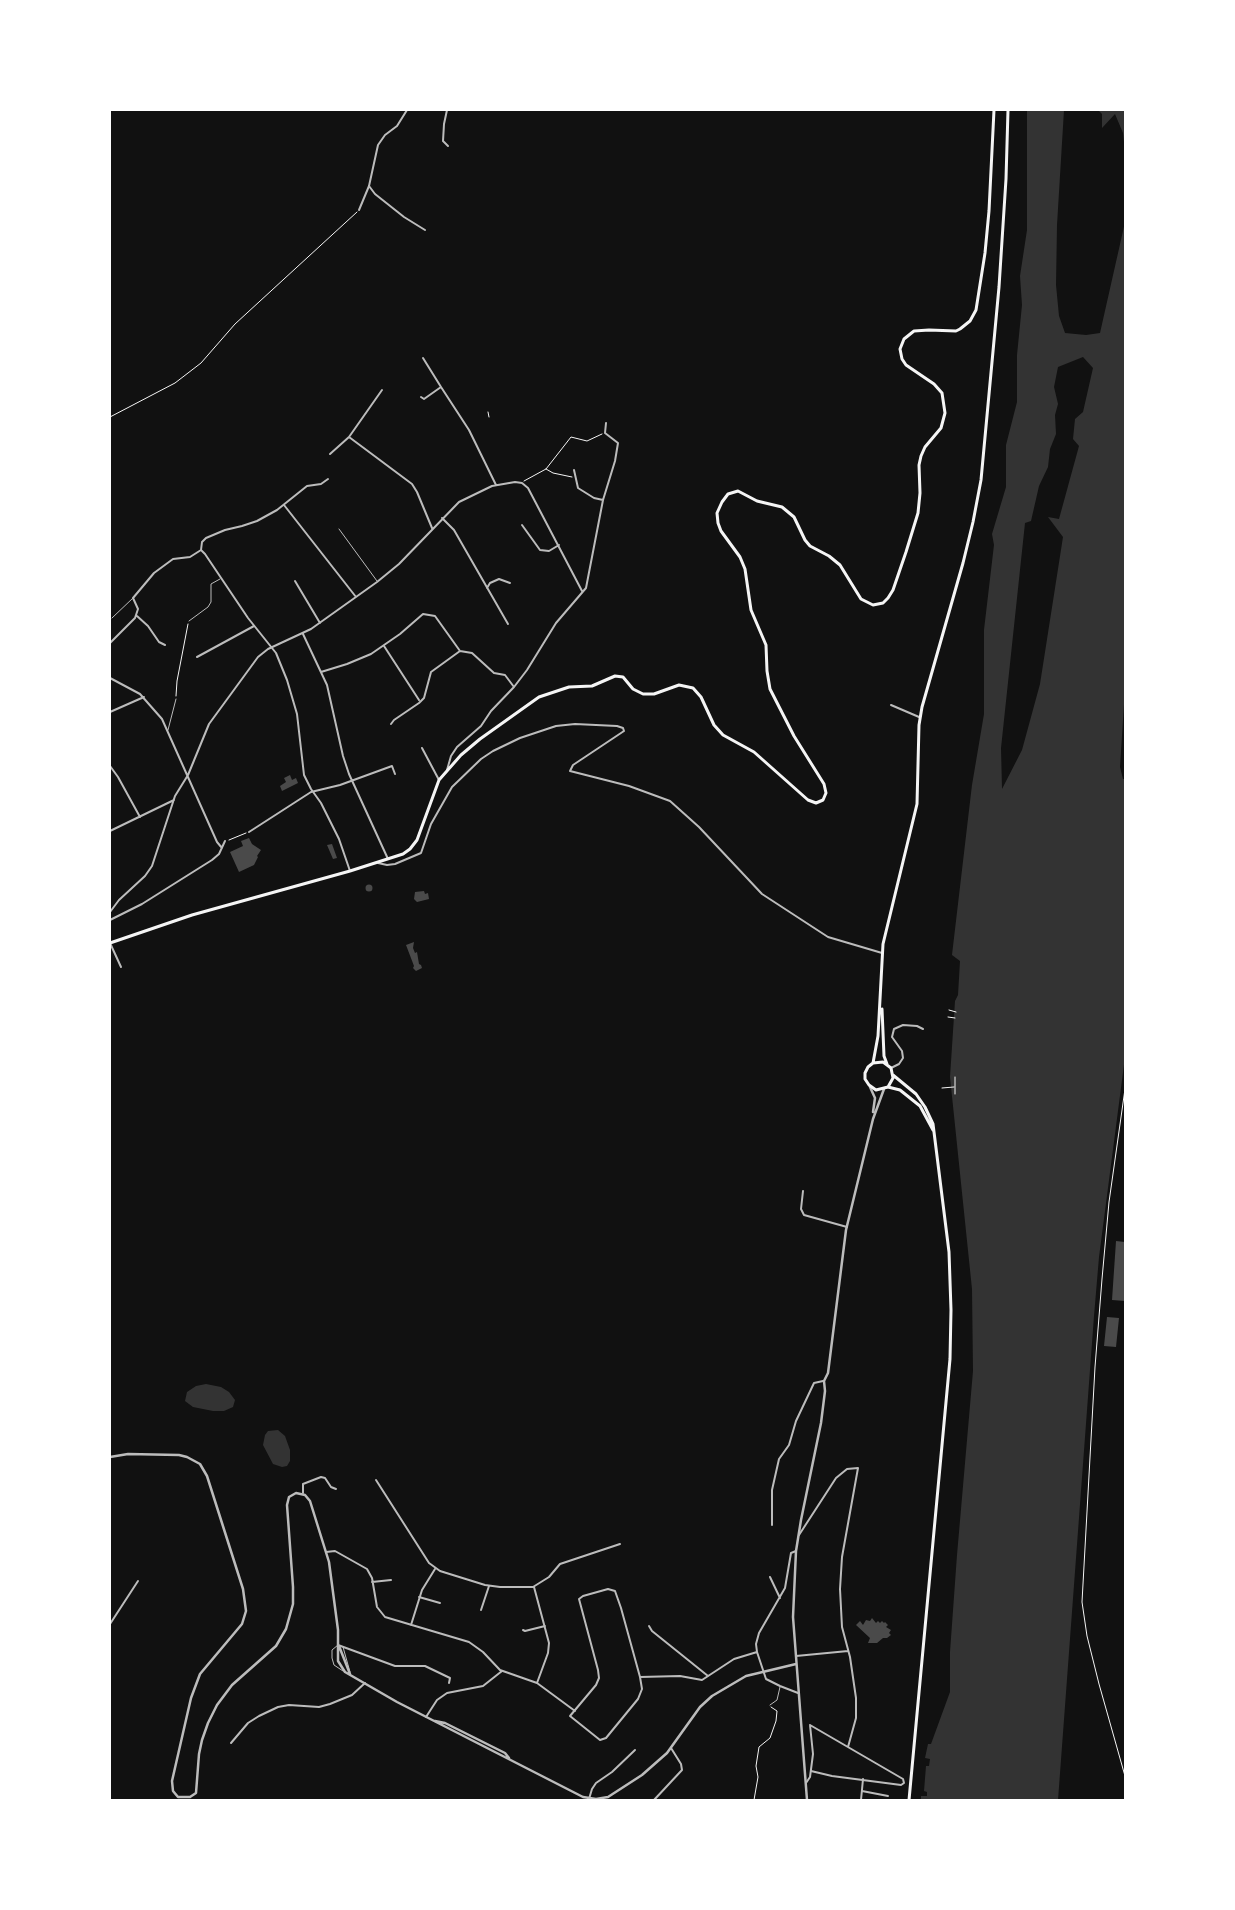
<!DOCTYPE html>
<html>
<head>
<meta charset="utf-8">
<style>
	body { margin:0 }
	#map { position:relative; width:1235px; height:1910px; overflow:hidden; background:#111; font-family:Lato,sans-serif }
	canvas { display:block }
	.frame { position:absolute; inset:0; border:111px solid #fff; pointer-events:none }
</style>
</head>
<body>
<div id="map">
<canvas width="1235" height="1910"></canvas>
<div class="frame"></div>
</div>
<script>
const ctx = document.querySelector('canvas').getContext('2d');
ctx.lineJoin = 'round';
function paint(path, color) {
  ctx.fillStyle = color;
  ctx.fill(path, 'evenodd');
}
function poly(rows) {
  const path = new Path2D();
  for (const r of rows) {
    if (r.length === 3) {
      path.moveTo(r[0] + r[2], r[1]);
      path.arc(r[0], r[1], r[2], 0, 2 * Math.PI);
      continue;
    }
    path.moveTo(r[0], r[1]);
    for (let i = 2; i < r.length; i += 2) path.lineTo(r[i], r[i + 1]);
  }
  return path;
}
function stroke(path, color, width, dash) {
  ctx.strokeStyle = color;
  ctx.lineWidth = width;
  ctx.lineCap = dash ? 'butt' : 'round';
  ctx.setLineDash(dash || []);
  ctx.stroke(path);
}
const water = poly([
	[1027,110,1064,110,1057,225,1056,285,1059,316,1065,333,1086,335,1100,333,1125,222,1125,689,1120,767,1123,779,1125,779,1125,1057,1099,1257,1094,1316,1058,1800,921,1800,921,1796,927,1796,927,1792,924,1791,926,1766,929,1766,930,1759,925,1758,928,1744,931,1744,950,1692,950,1652,957,1555,973,1371,972,1289,950,1077,955,1001,958,995,960,961,952,955,972,785,984,714,984,630,994,545,992,534,1006,487,1006,445,1017,402,1017,355,1022,305,1020,276,1027,230],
	[1083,357,1093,368,1083,412,1075,419,1073,439,1079,446,1059,519,1048,517,1063,537,1040,684,1022,750,1002,789,1001,748,1025,523,1031,521,1039,486,1048,467,1050,449,1056,434,1055,415,1058,404,1054,387,1058,367],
	[1098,110,1125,110,1125,151,1123,133,1115,114,1102,128,1102,114],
	[206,1384,221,1387,229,1392,235,1400,233,1407,224,1411,213,1411,193,1407,185,1401,187,1392,196,1386],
	[278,1430,285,1436,290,1450,290,1461,287,1466,282,1467,273,1464,263,1445,265,1435,268,1431]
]);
const building = poly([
	[290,775,292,780,296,778,298,783,282,791,280,786,286,782,284,778],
	[249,838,252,844,261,850,257,856,258,857,254,865,239,872,230,852,243,846,241,841],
	[332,844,337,858,333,859,327,845],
	[369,888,3.5],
	[424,891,425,894,428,893,429,899,417,902,414,899,415,892],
	[414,942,413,948,415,953,417,952,419,964,421,965,422,968,416,971,413,968,414,966,406,945],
	[1116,1241,1125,1242,1125,1301,1112,1300],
	[1107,1317,1119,1318,1116,1347,1104,1346],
	[872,1618,876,1623,878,1621,880,1623,882,1621,884,1623,885,1622,888,1625,886,1627,891,1630,889,1633,891,1635,887,1638,883,1638,877,1643,868,1643,870,1638,856,1625,860,1621,863,1625,866,1620,870,1621]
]);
const path = poly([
	[488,412,489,417],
	[110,417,175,383,201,363,235,324,357,212],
	[546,469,553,473,572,477],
	[524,481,546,469,571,437,587,441,602,434],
	[176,696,177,681,188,624],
	[229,840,246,833],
	[949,1010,956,1012],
	[948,1017,955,1018],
	[942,1088,954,1087],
	[1125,1089,1109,1202,1102,1279,1095,1367,1082,1602,1087,1636,1099,1684,1125,1776],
	[955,1094,955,1077],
	[754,1800,758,1777,756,1766,759,1747,770,1738,776,1721,777,1711,771,1707]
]);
const service = poly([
	[339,529,377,581],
	[112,618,133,598],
	[189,621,208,607,211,602,211,584,220,579],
	[168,730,176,699],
	[338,1645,332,1650,332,1658,334,1665,343,1671],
	[343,1647,350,1672],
	[770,1705,777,1700,780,1687]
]);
const minor = poly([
	[447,110,444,124,443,141,448,146],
	[369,186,375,194,404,217,425,230],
	[359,210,369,186,378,145,385,135,397,126,407,110],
	[423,358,441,387],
	[382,390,349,437,412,484,417,492,432,528],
	[421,397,424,399,441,387,469,430,496,485],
	[330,454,349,437],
	[574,470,578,488,594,498,603,500],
	[284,505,356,597],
	[442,518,454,530,508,624],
	[522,525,540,550,549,551,559,545],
	[201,550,205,554,248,618,276,653,287,680,297,714,304,775,311,789,321,803,339,839,350,871],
	[201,550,202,542,206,538,225,530,242,526,257,521,277,510,307,486,321,484,328,479],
	[295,581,320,623],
	[487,588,490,583,499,579,510,583],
	[137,616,148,626,159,642,165,645],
	[303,634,327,685,343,756,349,774,388,859],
	[110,643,135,618,138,609,133,598,154,573,173,559,190,557,201,550],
	[384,646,419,700],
	[197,657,254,626],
	[321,672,347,664,371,654,400,634,423,614,435,616,460,651],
	[110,678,140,694,162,719,217,842,222,848],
	[891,705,919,717],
	[110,712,144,697],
	[391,724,394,720,419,703,424,698,431,672,460,651,472,653,494,673,505,675,514,687],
	[422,748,439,780],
	[110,766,118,777,140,817],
	[447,770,451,756,457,747,481,726,491,711,514,687,527,670,556,623,586,588,603,500,615,461,618,443,605,433,606,423],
	[110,831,174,800],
	[249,832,311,792,340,785,392,766,395,774],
	[378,863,387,865,395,864,421,853,431,824,452,787,481,759,493,751,520,738,556,726,575,724,617,726,623,728,624,731,573,765,570,771,629,786,670,801,699,827,762,894,828,937,882,953],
	[110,912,119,900,145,876,152,866,175,796,188,775,209,724,258,657,268,649,311,629,377,582,399,564,459,502,492,486,515,482,522,483,528,488,582,591],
	[110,920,142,904,212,860,219,854,225,841],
	[110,943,121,967],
	[891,1068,899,1064,903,1058,902,1051,892,1037,894,1029,903,1025,917,1026,923,1029],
	[803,1191,801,1209,804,1215,847,1227],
	[376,1480,429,1563,440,1571,485,1585,500,1587,533,1587,549,1577,560,1564,620,1544],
	[303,1493,303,1484,321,1477,325,1478,331,1487,336,1489],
	[772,1525,772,1490,779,1459,789,1445,796,1421,814,1383,823,1381],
	[799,1535,836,1478,847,1469,858,1468,842,1557,840,1589,842,1627,850,1657,856,1698,856,1718,848,1747],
	[796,1551,791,1553,785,1588,759,1633,756,1644,757,1652,766,1679,780,1686,798,1693],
	[326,1552,335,1551,367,1569,372,1578,377,1607,385,1617,469,1642,483,1652,500,1670,537,1683,575,1711],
	[770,1577,780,1598],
	[372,1582,391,1580],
	[534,1587,549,1643,548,1653,537,1683],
	[608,1589,615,1591,621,1608,640,1677,642,1689,638,1699,606,1738,600,1740,570,1716,596,1685,599,1678,598,1670,579,1599,583,1596,608,1589],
	[419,1597,440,1603],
	[481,1610,489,1586],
	[110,1624,138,1581],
	[411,1625,422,1590,435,1569],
	[649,1626,652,1631,708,1676],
	[523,1630,525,1631,545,1626],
	[338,1645,395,1666,425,1666,450,1678,449,1683],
	[796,1656,848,1651],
	[640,1677,680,1676,702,1680,734,1659,757,1652],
	[426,1717,437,1700,447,1693,483,1686,502,1671],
	[810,1725,903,1779,904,1783,901,1785,832,1776,811,1771],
	[231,1743,248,1723,259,1716,278,1707,289,1705,319,1707,330,1704,352,1695,365,1683],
	[806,1783,810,1777,813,1754,810,1725],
	[862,1791,888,1796],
	[589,1799,592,1789,596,1783,612,1772,635,1750],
	[654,1800,682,1770,681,1764,671,1748],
	[861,1800,863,1779]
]);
const tertiary = poly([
	[870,1087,875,1098,873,1112],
	[110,1457,128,1454,179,1455,187,1457,200,1464,207,1476,243,1589,246,1611,242,1624,200,1674,191,1698,172,1781,173,1791,178,1797,190,1797,196,1793,199,1754,202,1740,208,1723,217,1705,232,1685,276,1646,286,1629,293,1604,293,1587,287,1505,289,1497,296,1493,305,1495,310,1501,329,1562,338,1630,338,1661,345,1672,397,1702,583,1797,596,1799,608,1797,642,1775,667,1753,700,1707,712,1696,746,1676,796,1664],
	[339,1646,350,1674],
	[435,1721,445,1723,505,1753,509,1758],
	[807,1800,793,1617,796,1551,801,1520,821,1423,825,1391,824,1381,828,1373,846,1230,873,1119,884,1089]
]);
const secondary = poly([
	[110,943,192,915,350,871,403,854,410,849,417,840,439,780,461,755,480,739,539,697,569,687,592,686,615,676,623,677,633,689,643,694,654,694,679,685,693,688,701,697,714,725,723,735,754,752,808,800,816,803,823,800,826,793,824,784,794,736,770,689,767,671,766,645,751,610,745,569,740,557,721,531,718,523,717,513,722,502,728,494,738,491,757,501,782,507,794,517,805,540,810,546,829,556,840,565,861,599,873,605,883,603,888,598,893,590,906,552,918,513,920,493,919,465,921,456,925,447,941,428,945,413,942,393,934,384,906,365,902,359,900,349,904,339,914,331,929,330,956,331,960,329,970,321,976,310,985,253,989,211,994,110]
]);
const primary = poly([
	[882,1009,884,1056,887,1064],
	[873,1063,878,1036,883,944,917,804,919,725,922,707,963,563,973,522,981,480,999,287,1006,179,1008,110],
	[893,1075,916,1094,925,1107,933,1124,949,1252,951,1310,950,1359,909,1800],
	[888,1087,893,1078,891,1068,883,1062,873,1063,868,1067,865,1073,865,1079,869,1085,876,1090,888,1087,900,1090,920,1106,933,1130]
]);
paint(water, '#333');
paint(building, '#4a4a4a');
stroke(path, '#f5f5f5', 1);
stroke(service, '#bcbcbc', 1);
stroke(minor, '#bcbcbc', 2);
stroke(tertiary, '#bcbcbc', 2.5);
stroke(secondary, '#f5f5f5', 3);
stroke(primary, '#f5f5f5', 3);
</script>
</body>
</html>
